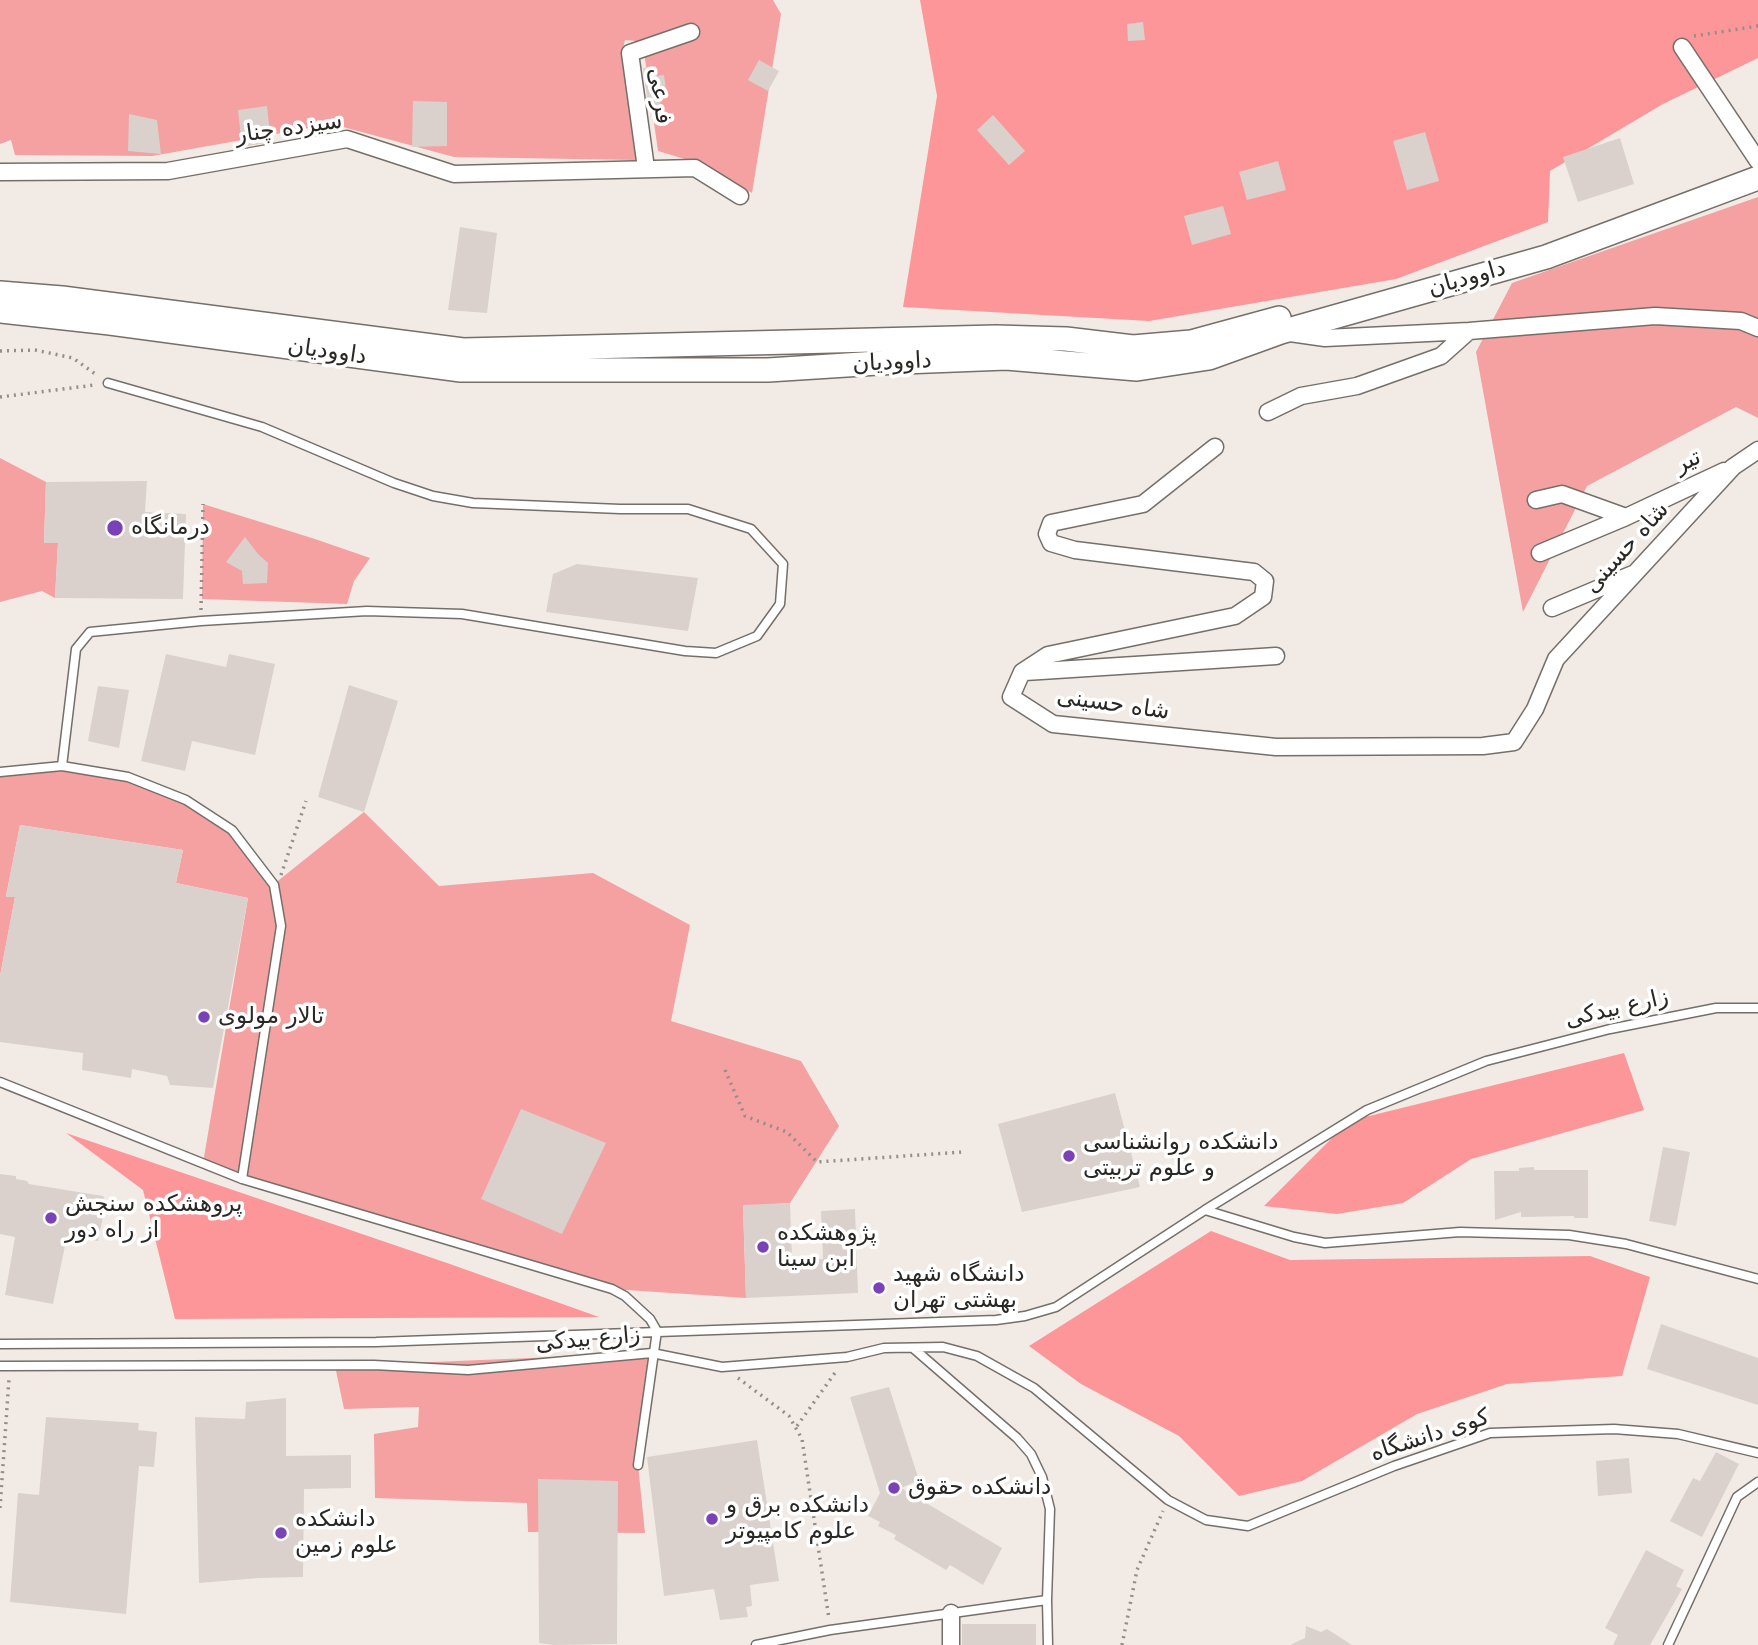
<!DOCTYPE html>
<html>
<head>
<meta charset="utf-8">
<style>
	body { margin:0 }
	canvas { display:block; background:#f2ebe5 }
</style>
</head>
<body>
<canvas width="1758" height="1645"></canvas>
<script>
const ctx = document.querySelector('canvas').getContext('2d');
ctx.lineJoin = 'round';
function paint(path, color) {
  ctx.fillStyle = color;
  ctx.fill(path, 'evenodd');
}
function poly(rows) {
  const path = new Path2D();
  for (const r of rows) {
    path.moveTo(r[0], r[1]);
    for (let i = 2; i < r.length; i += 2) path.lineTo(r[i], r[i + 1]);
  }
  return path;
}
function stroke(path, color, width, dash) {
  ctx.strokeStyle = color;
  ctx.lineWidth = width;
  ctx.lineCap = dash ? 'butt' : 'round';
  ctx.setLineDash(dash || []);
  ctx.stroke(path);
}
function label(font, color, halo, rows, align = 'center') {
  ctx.font = font + ' "DejaVu Sans",Vazirmatn,sans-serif';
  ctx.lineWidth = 7;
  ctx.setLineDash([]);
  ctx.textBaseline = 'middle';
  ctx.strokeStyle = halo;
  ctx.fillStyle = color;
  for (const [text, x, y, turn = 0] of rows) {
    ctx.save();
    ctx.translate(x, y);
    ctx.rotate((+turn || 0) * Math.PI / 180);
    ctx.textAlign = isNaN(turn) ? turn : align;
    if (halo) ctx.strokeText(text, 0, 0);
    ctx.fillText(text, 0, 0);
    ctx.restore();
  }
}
const green = poly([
	[0,0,773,0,781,14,752,193,705,165,658,151,645,59,636,41,625,40,623,49,637,160,454,157,332,124,152,156,15,155,11,140,0,144],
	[1758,197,1758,418,1736,407,1587,486,1523,612,1476,352,1512,283],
	[0,458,46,482,44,543,58,543,55,598,42,591,0,602],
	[203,504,315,539,370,558,354,581,347,604,202,599],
	[62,766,128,777,186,800,232,830,274,884,364,812,439,886,593,873,690,925,671,1021,801,1061,839,1126,790,1203,743,1206,746,1298,612,1289,203,1163,248,898,176,883,183,850,20,825,6,896,15,897,0,976,0,772],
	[652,1353,638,1465,645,1533,528,1532,527,1503,375,1498,374,1434,418,1427,419,1407,344,1409,335,1366]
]);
const forest = poly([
	[920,0,1758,0,1758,58,1663,104,1550,171,1548,222,1396,279,1149,321,903,307,937,96],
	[1624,1053,1644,1110,1471,1159,1403,1203,1337,1214,1264,1206,1349,1121],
	[66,1133,450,1264,599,1317,175,1319,143,1190],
	[1211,1231,1290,1260,1590,1256,1650,1277,1622,1376,1507,1384,1417,1414,1302,1481,1239,1496,1179,1436,1081,1384,1029,1346]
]);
const building = poly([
	[1143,22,1145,40,1128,41,1127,24],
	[759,60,779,71,768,91,748,80],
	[656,66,657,76,664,75,666,90,659,91,661,110,649,111,643,68],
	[413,101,447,102,447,146,412,147],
	[267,106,271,142,242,147,238,110],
	[129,114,157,120,161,154,128,151],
	[993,115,1025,151,1009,165,977,130],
	[1425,132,1439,181,1407,190,1393,141],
	[1620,138,1634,184,1578,202,1563,157],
	[1278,161,1286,190,1247,200,1239,172],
	[1223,206,1231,234,1192,245,1184,216],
	[460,227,497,233,487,313,448,310],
	[147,481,145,512,186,514,183,599,55,598,58,543,44,543,46,482],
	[245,537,258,554,268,563,267,583,243,584,242,571,226,562],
	[577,564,698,578,688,631,546,612,553,574],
	[166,654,226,667,229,654,275,664,255,755,192,741,185,771,141,761],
	[349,685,398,701,364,812,318,797],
	[98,686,129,690,119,748,88,741],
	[20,825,183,850,176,883,248,898,213,1088,170,1085,167,1076,132,1069,131,1078,82,1070,83,1053,0,1042,0,976,15,897,6,897],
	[1115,1093,1140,1187,1022,1212,998,1124],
	[521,1109,606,1143,562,1234,481,1199],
	[1663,1147,1690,1152,1676,1226,1649,1221],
	[1534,1167,1534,1170,1588,1170,1588,1218,1574,1218,1574,1216,1521,1217,1521,1212,1495,1220,1494,1171,1519,1171,1519,1168],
	[0,1174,16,1176,16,1179,27,1181,29,1184,103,1196,106,1202,98,1241,67,1236,53,1304,5,1295,15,1237,0,1234],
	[790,1203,792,1260,823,1259,821,1211,855,1209,858,1293,746,1298,743,1205],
	[1661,1324,1758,1358,1758,1405,1647,1369],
	[889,1387,919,1480,901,1488,1002,1548,983,1585,950,1565,946,1570,894,1539,896,1535,878,1526,880,1522,868,1516,880,1493,850,1397],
	[286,1398,286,1456,351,1455,351,1488,304,1489,303,1577,259,1578,199,1583,195,1417,245,1419,246,1402],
	[46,1417,139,1423,138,1430,157,1432,154,1467,139,1466,126,1614,10,1602,18,1493,39,1495],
	[757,1440,779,1581,750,1585,752,1606,746,1607,748,1617,720,1620,714,1589,664,1596,647,1457],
	[1716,1452,1739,1464,1702,1537,1670,1521,1693,1478,1700,1481],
	[1629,1458,1632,1493,1598,1496,1596,1461],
	[538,1479,618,1481,617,1644,553,1645,539,1643],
	[1646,1550,1684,1570,1676,1586,1682,1589,1650,1645,1613,1645,1618,1635,1605,1628],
	[962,1624,1036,1624,1036,1645,962,1645],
	[1306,1626,1321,1632,1327,1629,1352,1645,1290,1645,1305,1638]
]);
const path = poly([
	[1694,36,1758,26],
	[0,351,35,350,73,358,98,376],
	[0,397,95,385],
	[201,610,203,504],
	[281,875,306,801],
	[725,1070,745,1116,787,1132,817,1162,963,1152],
	[738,1378,789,1416,802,1439,829,1619],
	[797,1426,837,1370],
	[0,1508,9,1379],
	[1122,1645,1137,1570,1163,1511]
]);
const lane = poly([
	[62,766,76,649,90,632,201,621,367,611,462,614,685,651,716,653,757,636,780,604,783,564,751,529,688,509,620,509,473,503,433,496,394,483,262,427,108,383],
	[0,772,62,766,128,777,186,800,232,830,274,885,281,926,242,1179],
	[1758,1008,1716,1008,1610,1029,1486,1061,1367,1110,1205,1210,1294,1237,1325,1243,1460,1232,1569,1235,1626,1244,1758,1279],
	[0,1082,242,1179,612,1289,625,1296,650,1319,657,1331,638,1465],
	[0,1344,376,1342,996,1320,1025,1316,1056,1307,1205,1210],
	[913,1348,1017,1438,1031,1454,1042,1477,1050,1509,1047,1600],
	[0,1366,374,1365,468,1370,652,1353,722,1367,847,1357,884,1348,943,1347,977,1356,1034,1388,1168,1500,1206,1520,1248,1526,1394,1466,1490,1433,1614,1429,1678,1434,1758,1453],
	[756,1645,830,1630,1047,1600,1048,1645],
	[1668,1645,1737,1497,1758,1482]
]);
const street = poly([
	[1682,47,1758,161],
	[646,168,630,53,691,32],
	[0,172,168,171,347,139,454,174,695,168,740,196],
	[1290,333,1325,338,1469,331,1655,316,1741,321,1758,328],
	[1268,412,1301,396,1357,386,1441,356,1469,331],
	[1215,447,1143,504,1051,523,1047,534,1051,543,1075,550,1254,572,1265,581,1263,597,1235,616,1048,655,1022,672,1011,697,1053,724,1276,747,1483,746,1514,742,1535,709,1556,659,1733,467,1758,450],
	[1536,500,1562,494,1626,517,1724,471],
	[1540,553,1626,517],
	[1552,608,1633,574],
	[1025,672,1276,656],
	[951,1613,951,1645]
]);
const secondary = poly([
	[0,293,62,298,463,350,996,337,1066,339,1133,347,1191,342,1279,318],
	[0,311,110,323,461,370,768,370,878,363,1006,358,1137,369,1209,358,1281,332,1546,257,1758,178]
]);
const markers = [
	[115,528,9,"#7b42b8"],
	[204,1017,7,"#7b42b8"],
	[1069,1156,7,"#7b42b8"],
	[51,1218,7,"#7b42b8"],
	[763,1247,7,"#7b42b8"],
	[879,1288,7,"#7b42b8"],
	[894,1488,7,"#7b42b8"],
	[712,1519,7,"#7b42b8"],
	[281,1533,7,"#7b42b8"]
];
const streetNames = [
	["فرعی",659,96,82],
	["سیزده چنار",289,129,-8],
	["داوودیان",1467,279,-16],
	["داوودیان",327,352,8],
	["داوودیان",892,363,-3],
	["تیر",1688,462,-25],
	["شاه حسینی",1627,548,-48],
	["شاه حسینی",1113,705,8],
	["زارع بیدکی",1617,1009,-13],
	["زارع بیدکی",588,1340,-5],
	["کوی دانشگاه",1430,1436,-18]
];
const poiNames = [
	["درمانگاه",131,528],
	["تالار مولوی",218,1017],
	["دانشکده روانشناسی",1083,1143],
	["و علوم تربیتی",1083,1169],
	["پروهشکده سنجش",65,1205],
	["از راه دور",65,1231],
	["پژوهشکده",777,1234],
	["ابن سینا",777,1260],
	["دانشگاه شهید",893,1275],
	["بهشتی تهران",893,1301],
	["دانشکده حقوق",908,1488],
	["دانشکده برق و",726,1506],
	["علوم کامپیوتر",726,1532],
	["دانشکده",295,1520],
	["علوم زمین",295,1546]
];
paint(green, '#f5a0a1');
paint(forest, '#fd9699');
paint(building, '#dad1cd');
stroke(lane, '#756f69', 11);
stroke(street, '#756f69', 19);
stroke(secondary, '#756f69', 26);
stroke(path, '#928e89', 3.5, [2, 5]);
stroke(lane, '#fff', 8);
stroke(street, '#fff', 16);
stroke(secondary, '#fff', 23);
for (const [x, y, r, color] of markers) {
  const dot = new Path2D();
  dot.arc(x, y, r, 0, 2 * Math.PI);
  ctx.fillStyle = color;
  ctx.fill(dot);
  stroke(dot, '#fff', 2.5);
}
label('23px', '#2a2825', '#fff', streetNames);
label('23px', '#2a2825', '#fff', poiNames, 'left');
</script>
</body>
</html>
